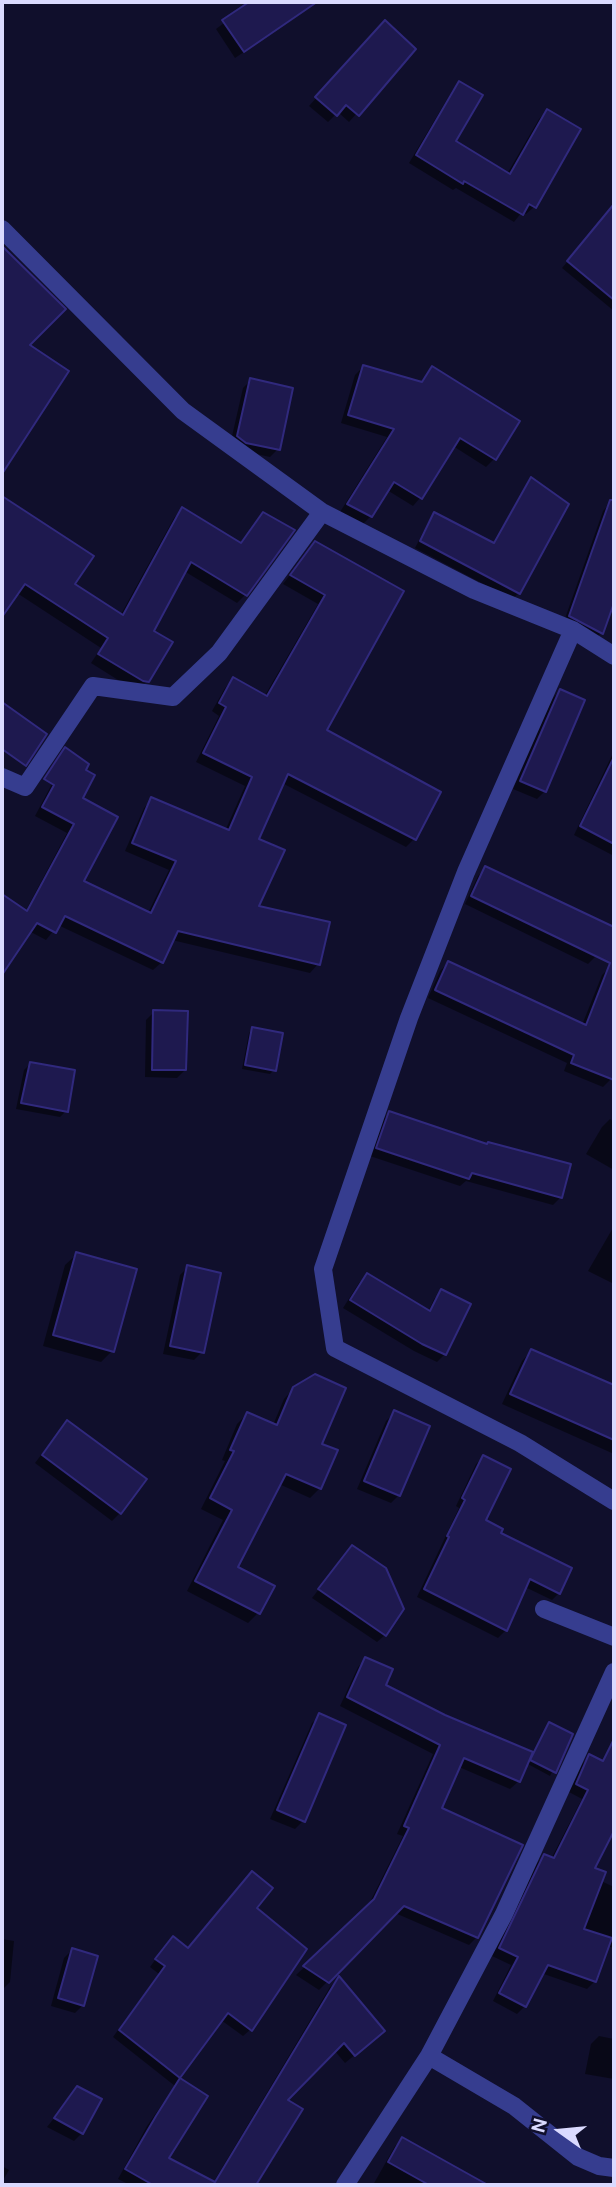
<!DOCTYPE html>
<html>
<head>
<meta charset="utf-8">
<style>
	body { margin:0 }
	#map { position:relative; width:616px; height:2187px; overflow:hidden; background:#100f2c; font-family:"DM Sans",sans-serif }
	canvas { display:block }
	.frame { position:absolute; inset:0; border:4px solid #dadaff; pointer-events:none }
	.north { position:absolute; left:525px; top:2096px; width:70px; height:70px; -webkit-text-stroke:5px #100f2c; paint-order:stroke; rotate:285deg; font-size:19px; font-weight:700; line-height:28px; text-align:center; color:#dadaff }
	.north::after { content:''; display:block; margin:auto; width:24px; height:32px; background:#dadaff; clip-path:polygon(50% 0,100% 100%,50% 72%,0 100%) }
</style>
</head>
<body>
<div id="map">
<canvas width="616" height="2187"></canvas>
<div class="frame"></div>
<div class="north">N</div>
</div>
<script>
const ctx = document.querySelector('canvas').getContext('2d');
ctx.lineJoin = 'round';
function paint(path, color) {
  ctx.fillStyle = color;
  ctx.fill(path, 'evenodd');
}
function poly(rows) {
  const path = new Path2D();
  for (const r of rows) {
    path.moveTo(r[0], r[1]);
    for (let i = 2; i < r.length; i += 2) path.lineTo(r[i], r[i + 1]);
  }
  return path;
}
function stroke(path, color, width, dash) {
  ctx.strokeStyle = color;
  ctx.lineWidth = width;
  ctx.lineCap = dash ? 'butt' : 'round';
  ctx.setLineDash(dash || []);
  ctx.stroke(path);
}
const shadow = poly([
	[252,2,295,2,301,11,293,19,235,58,216,29],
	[377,30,414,49,349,122,338,112,328,122,309,106],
	[459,83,453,141,507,174,539,119,547,111,534,207,526,214,522,212,514,222,456,188,453,190,409,163,452,91],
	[586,240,614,263,614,311,562,268],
	[6,253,9,456,2,451,2,258],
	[363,367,420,384,433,368,518,421,494,459,486,467,453,446,420,498,413,506,387,490,371,516,363,524,340,512,387,437,341,423,355,375],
	[251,380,278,449,270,457,238,450,230,445,243,388],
	[532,480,519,593,512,599,415,548,429,521,435,515,492,544,526,486],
	[2,498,91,557,73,585,120,616,174,518,182,509,239,544,263,514,245,595,237,603,184,571,152,632,147,681,138,690,134,690,91,663,101,648,17,593,2,614],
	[610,503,614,504,614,597,601,633,594,640,563,624,603,511],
	[315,543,402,592,324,731,414,839,406,847,282,783,257,840,256,907,318,964,310,973,172,940,162,962,153,970,58,925,46,940,29,931,2,968,2,897,25,912,67,833,35,816,55,778,81,798,81,881,148,913,169,870,125,851,144,808,152,799,225,831,245,786,196,762,219,716,212,711,225,688,233,679,264,697,318,604,283,584],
	[560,691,545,791,537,799,513,789,552,699],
	[614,751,614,856,574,835],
	[486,868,609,927,596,956,588,964,465,904,478,876],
	[448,963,582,1025,602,975,610,967,614,969,614,1069,611,1079,603,1087,564,1071,567,1063,428,998,440,971],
	[154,1012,185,1070,177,1078,145,1077,146,1020],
	[253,1029,274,1070,270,1074,242,1069,249,1033],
	[30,1064,66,1111,60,1117,16,1109,24,1070],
	[389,1113,487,1146,561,1197,553,1205,466,1181,460,1186,370,1156,381,1121],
	[610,1119,614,1122,614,1170,586,1154,602,1127],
	[614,1226,614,1281,612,1283,588,1271],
	[77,1254,112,1351,101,1362,43,1346,65,1265],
	[188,1267,202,1352,194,1360,163,1354,180,1275],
	[367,1275,428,1312,434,1299,442,1291,469,1305,445,1354,437,1362,414,1351,343,1308,359,1283],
	[531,1351,614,1387,614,1454,502,1404,522,1361],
	[294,1388,320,1488,310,1498,279,1484,236,1567,272,1586,258,1613,248,1623,187,1591,223,1520,201,1509,225,1461,222,1460,237,1424,247,1414,273,1425,284,1399],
	[394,1413,399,1495,391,1503,357,1489,386,1421],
	[60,1430,120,1513,112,1521,35,1463],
	[483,1457,483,1521,559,1593,552,1600,525,1587,506,1630,498,1638,417,1597,459,1508,456,1506,476,1464],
	[345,1556,385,1635,377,1642,312,1598],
	[366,1659,384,1686,444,1717,532,1753,549,1724,571,1734,550,1776,526,1763,519,1781,510,1789,459,1767,440,1809,477,1937,469,1945,395,1913,319,1990,296,1975,367,1908,403,1836,397,1834,433,1754,340,1706,358,1667],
	[320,1716,344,1726,303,1821,295,1829,270,1819,312,1723],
	[590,1756,614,1768,614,1827,593,1869,601,1881,614,1887,614,1948,607,1946,595,1981,587,1989,541,1973,525,2006,517,2014,493,2001,511,1965,492,1956,536,1864,544,1856,551,1859,582,1799,569,1792,582,1764],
	[254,1909,304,1949,250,2030,243,2036,221,2020,178,2078,205,2096,166,2159,213,2183,330,1987,339,1979,373,2040,345,2063,334,2050,286,2100,300,2109,254,2185,130,2185,118,2179,147,2126,175,2086,113,2037,159,1974,150,1967,166,1945,188,1950],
	[2,1939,14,1941,10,1982,2,1990],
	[72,1950,83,2005,75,2013,51,2006,64,1958],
	[599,2036,614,2039,614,2079,585,2074,591,2044],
	[78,2088,82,2133,74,2141,47,2127],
	[403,2139,487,2185,373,2185,395,2146],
	[2,2166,9,2170,2,2182]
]);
const building = poly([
	[249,2,317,2,244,52,222,20,249,2],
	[385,20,416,49,359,116,346,105,337,116,315,97,385,20],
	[459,81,483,95,456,141,510,174,547,109,581,129,536,208,529,204,523,215,464,181,463,184,416,155,459,81],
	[614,204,614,300,567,261,614,204],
	[2,246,66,309,30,345,69,371,2,474,2,246],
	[363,365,422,382,432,366,520,421,496,460,460,438,422,499,394,482,372,517,347,504,394,429,348,415,363,365],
	[250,378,293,388,280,450,246,443,237,436,250,378],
	[531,477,569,504,520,594,420,541,434,512,494,543,531,477],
	[2,496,94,556,75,584,123,615,182,507,241,543,263,512,295,530,247,596,191,562,154,631,173,642,149,682,143,681,98,654,108,638,25,584,2,617,2,496],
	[610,500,614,500,614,603,603,634,569,616,610,500],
	[315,541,404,591,327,730,441,792,416,840,288,774,259,839,285,850,259,906,330,922,320,965,178,931,163,963,65,916,56,933,37,923,2,975,2,894,27,911,74,824,42,807,54,785,44,779,65,747,89,764,86,770,95,775,83,798,118,817,84,881,151,913,176,861,132,843,151,797,229,830,252,777,203,753,226,707,219,703,233,677,267,696,325,595,290,575,315,541],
	[560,689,585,700,546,792,520,781,560,689],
	[2,702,47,734,26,766,2,749,2,702],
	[614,757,614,844,580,826,614,757],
	[485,866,614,927,614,1080,571,1063,574,1055,435,990,448,961,586,1025,610,963,471,896,485,866],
	[153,1010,188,1011,186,1070,152,1070,153,1010],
	[252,1027,283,1033,276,1071,245,1065,252,1027],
	[30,1062,75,1070,68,1112,21,1103,30,1062],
	[389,1111,487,1144,488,1142,571,1164,562,1198,472,1173,469,1179,376,1148,389,1111],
	[76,1252,137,1269,114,1352,53,1335,76,1252],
	[187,1265,221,1273,204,1353,170,1346,187,1265],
	[367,1273,430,1311,441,1289,471,1304,446,1355,422,1344,350,1300,367,1273],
	[531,1349,614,1385,614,1440,510,1394,531,1349],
	[315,1374,346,1388,322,1444,338,1450,321,1489,286,1474,238,1567,275,1586,260,1614,195,1581,232,1510,210,1498,234,1451,230,1450,247,1412,277,1425,293,1387,315,1374],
	[394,1410,430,1426,400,1496,364,1481,394,1410],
	[67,1420,147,1479,121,1514,42,1455,67,1420],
	[483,1455,511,1469,486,1520,503,1529,501,1533,572,1568,560,1594,530,1579,507,1631,424,1589,449,1537,447,1536,465,1500,462,1498,483,1455],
	[352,1545,386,1568,404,1609,386,1636,318,1589,352,1545],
	[365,1657,393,1669,386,1685,445,1715,533,1752,520,1782,464,1758,442,1808,523,1845,478,1938,404,1906,329,1983,303,1966,374,1899,409,1828,404,1826,440,1745,347,1697,365,1657],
	[319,1713,346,1725,305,1822,277,1810,319,1713],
	[549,1722,573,1734,556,1773,530,1760,549,1722],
	[614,1739,614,1831,595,1868,606,1872,584,1929,612,1938,596,1982,548,1965,526,2007,499,1993,518,1957,499,1948,544,1854,554,1858,588,1790,576,1784,589,1754,603,1761,614,1739],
	[252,1871,273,1888,257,1908,307,1949,252,2031,228,2013,180,2078,119,2030,165,1966,155,1959,173,1936,188,1948,252,1871],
	[72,1948,98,1956,84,2006,58,1998,72,1948],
	[339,1976,385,2031,355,2056,344,2043,288,2100,303,2109,256,2185,153,2185,125,2169,156,2116,180,2078,208,2096,169,2158,215,2182,339,1976],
	[77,2086,102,2099,83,2134,54,2118,77,2086],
	[402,2137,488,2185,429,2185,388,2162,402,2137]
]);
const service = poly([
	[2,229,183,411,322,512,474,590,573,630,614,656],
	[573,630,466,872,409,1018,323,1269,335,1348,520,1443,614,1501],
	[2,777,25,787,93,686,173,697,219,653,322,512],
	[544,1609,614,1637],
	[429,2056,514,2106,578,2157,599,2166,614,2168],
	[345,2185,429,2056,504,1914,614,1672]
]);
paint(shadow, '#0007');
paint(building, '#1e194f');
stroke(building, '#30297d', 2);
stroke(service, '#363d8f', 18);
</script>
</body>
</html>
